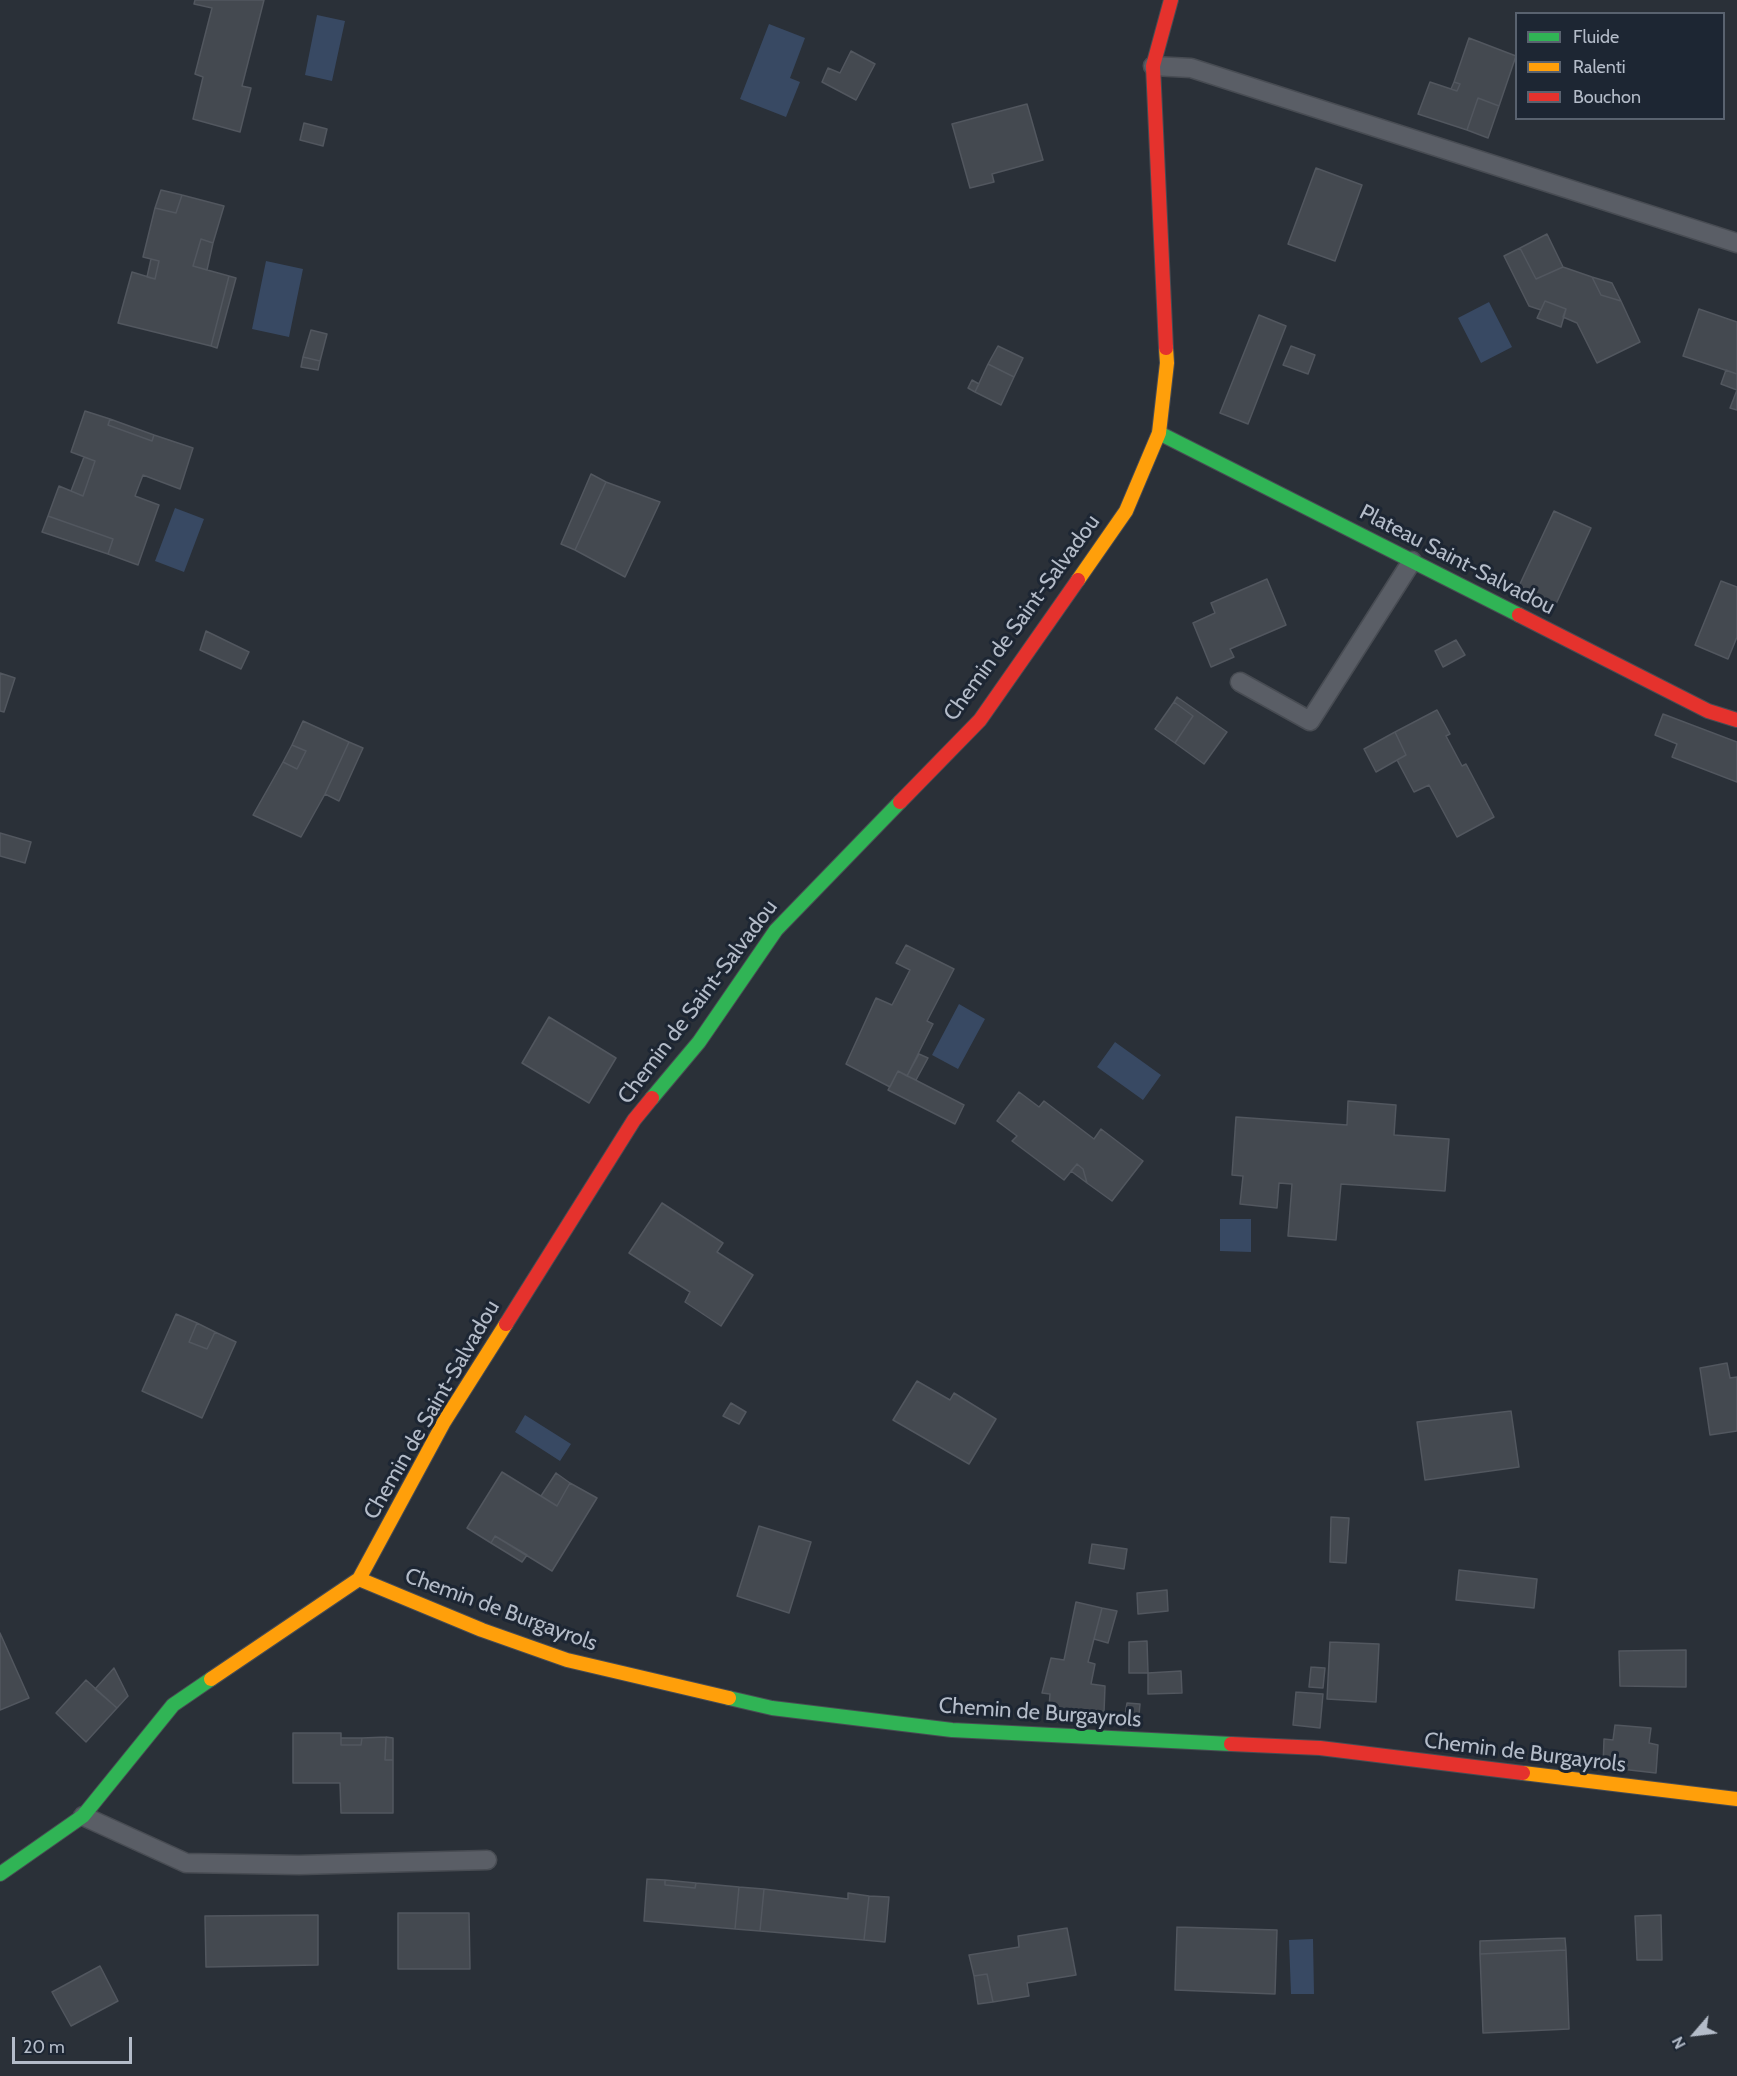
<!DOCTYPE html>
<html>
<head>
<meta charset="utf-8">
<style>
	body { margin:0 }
	#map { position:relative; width:1737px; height:2076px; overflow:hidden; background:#2a3038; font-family:Cabin,sans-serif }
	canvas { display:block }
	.legend { position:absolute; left:1515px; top:12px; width:210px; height:108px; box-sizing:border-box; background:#1d2633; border:2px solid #59626f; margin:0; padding:8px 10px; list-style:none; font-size:18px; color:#b4bcc9 }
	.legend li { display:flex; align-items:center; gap:12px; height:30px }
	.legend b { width:30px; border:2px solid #59626f }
	.north { position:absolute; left:1665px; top:2004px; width:60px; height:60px; -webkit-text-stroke:4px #1d2633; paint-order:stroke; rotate:242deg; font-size:16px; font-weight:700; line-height:24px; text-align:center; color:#b4bcc9 }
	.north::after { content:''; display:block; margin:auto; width:21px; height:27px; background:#b4bcc9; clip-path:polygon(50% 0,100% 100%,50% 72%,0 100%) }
	.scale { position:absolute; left:12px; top:2037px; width:120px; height:27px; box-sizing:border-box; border:3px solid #b4bcc9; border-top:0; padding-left:8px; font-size:18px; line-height:21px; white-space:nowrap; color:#b4bcc9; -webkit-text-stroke:4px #1d2633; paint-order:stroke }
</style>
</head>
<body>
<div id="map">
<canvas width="1737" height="2076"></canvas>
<ul class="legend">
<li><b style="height:8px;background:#30b455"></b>Fluide</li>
<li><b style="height:8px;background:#ff9f0a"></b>Ralenti</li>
<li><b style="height:8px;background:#e5322d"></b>Bouchon</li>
</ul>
<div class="north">N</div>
<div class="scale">20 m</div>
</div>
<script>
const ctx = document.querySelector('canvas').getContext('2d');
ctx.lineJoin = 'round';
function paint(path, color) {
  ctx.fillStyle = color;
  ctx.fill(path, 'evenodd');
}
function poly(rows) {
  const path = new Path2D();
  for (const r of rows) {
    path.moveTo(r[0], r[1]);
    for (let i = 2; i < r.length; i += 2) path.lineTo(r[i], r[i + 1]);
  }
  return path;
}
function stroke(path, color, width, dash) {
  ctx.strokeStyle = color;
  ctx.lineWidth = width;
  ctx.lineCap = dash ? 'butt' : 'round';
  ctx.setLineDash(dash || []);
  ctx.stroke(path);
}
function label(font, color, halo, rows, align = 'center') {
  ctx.font = font + ' Cabin,sans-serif';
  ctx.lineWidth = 6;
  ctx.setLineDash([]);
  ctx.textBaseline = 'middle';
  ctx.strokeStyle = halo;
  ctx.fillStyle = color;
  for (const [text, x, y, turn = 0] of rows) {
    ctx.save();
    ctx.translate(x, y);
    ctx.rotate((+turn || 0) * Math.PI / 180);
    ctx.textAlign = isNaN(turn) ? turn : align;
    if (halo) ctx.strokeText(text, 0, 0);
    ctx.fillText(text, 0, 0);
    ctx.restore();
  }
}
const water = poly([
	[317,15,345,21,332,81,305,75],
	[769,24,805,38,790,78,800,82,786,117,740,99],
	[266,261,303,269,289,337,252,329],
	[1489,302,1512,347,1481,363,1458,318],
	[175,508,204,519,184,572,155,561],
	[959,1004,985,1019,958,1069,932,1055],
	[1115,1042,1161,1075,1143,1100,1097,1067],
	[1220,1219,1251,1219,1251,1252,1220,1251],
	[525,1415,571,1444,560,1461,515,1432],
	[1313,1939,1314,1994,1291,1994,1289,1940]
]);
const building = poly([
	[195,0,264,0,242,86,251,88,240,132,193,119,203,77,195,74,212,8,194,4,195,0],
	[1469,38,1516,56,1499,106,1478,98,1467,130,1418,114,1430,82,1457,91,1460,84,1454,82,1469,38],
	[851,51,875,64,856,100,822,82,828,68,840,73,851,51],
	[1454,82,1460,84,1457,91,1451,89,1454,82],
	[1478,98,1499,106,1488,138,1467,130,1478,98],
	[1027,104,1043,160,992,174,994,182,970,188,952,124,1027,104],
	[304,123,327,129,323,146,300,140,304,123],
	[1316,168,1362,185,1335,261,1288,244,1316,168],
	[161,190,182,195,176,213,155,208,161,190],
	[182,195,224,206,213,243,201,239,193,266,229,276,211,346,118,323,132,272,155,279,159,261,143,257,155,208,176,213,182,195],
	[1547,234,1563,267,1536,279,1520,248,1547,234],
	[201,239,213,243,207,270,193,266,201,239],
	[1520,248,1536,279,1563,267,1592,277,1601,295,1621,301,1640,342,1597,363,1577,323,1563,317,1566,309,1545,301,1541,310,1529,306,1504,256,1520,248],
	[151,259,159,261,155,279,147,277,151,259],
	[229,276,236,278,217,348,211,346,229,276],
	[1592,277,1612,283,1621,301,1601,295,1592,277],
	[1545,301,1566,309,1561,327,1537,318,1545,301],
	[1699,309,1737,322,1737,374,1683,356,1699,309],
	[1259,315,1286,326,1248,424,1220,413,1259,315],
	[311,330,327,334,320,361,303,357,311,330],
	[998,346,1023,358,1014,377,988,364,998,346],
	[1291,346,1315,355,1308,374,1283,365,1291,346],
	[303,357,320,361,318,370,301,367,303,357],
	[988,364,1014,377,1001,405,975,392,988,364],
	[1726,370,1737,374,1737,390,1721,384,1726,370],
	[972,380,979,384,975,392,968,388,972,380],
	[1737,390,1737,410,1730,408,1737,390],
	[85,411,110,419,108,425,152,441,154,435,193,448,180,489,143,475,135,496,159,505,138,565,108,554,113,539,48,516,59,486,83,496,95,461,71,452,85,411],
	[110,419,154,435,152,441,108,425,110,419],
	[84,457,95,461,83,496,71,491,84,457],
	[591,474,606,482,575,550,561,544,591,474],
	[606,482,660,502,625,577,575,550,606,482],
	[1554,511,1591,528,1556,604,1519,586,1554,511],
	[48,516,113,539,108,554,42,532,48,516],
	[1267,579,1286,625,1230,649,1234,657,1211,667,1193,623,1215,613,1211,603,1267,579],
	[1721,581,1737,587,1737,637,1728,659,1695,645,1721,581],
	[206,631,249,652,241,669,200,650,206,631],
	[1456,640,1465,655,1443,667,1435,651,1456,640],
	[0,673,15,678,4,712,0,711,0,673],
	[1177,697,1227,732,1204,764,1175,743,1193,716,1174,702,1177,697],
	[1174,702,1193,716,1175,743,1155,729,1174,702],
	[1437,710,1450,734,1446,736,1462,766,1466,764,1494,817,1457,837,1429,785,1414,792,1397,760,1406,755,1395,732,1437,710],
	[1663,714,1737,742,1737,782,1672,757,1677,744,1655,735,1663,714],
	[303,721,349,742,325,794,301,837,253,815,283,762,297,769,306,751,292,745,303,721],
	[1395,732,1406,755,1376,772,1364,749,1395,732],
	[349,742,363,748,339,801,325,794,349,742],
	[292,745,306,751,297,769,283,762,292,745],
	[0,833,31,842,25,863,0,856,0,833],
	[906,945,954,969,927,1021,933,1024,907,1076,898,1071,890,1087,846,1064,876,998,892,1005,910,970,896,963,906,945],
	[549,1017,616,1058,589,1103,522,1063,549,1017],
	[919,1054,928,1058,916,1080,907,1076,919,1054],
	[898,1071,964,1105,955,1124,888,1090,898,1071],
	[1019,1092,1039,1107,1044,1101,1094,1139,1101,1129,1143,1161,1112,1201,1087,1183,1083,1169,1077,1164,1064,1180,1012,1141,1017,1136,997,1121,1019,1092],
	[1348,1101,1396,1105,1394,1135,1449,1139,1445,1191,1341,1184,1336,1240,1288,1236,1292,1184,1279,1183,1277,1208,1240,1204,1243,1176,1232,1175,1236,1117,1347,1125,1348,1101],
	[1077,1164,1083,1169,1087,1183,1071,1171,1077,1164],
	[662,1203,723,1243,717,1252,753,1275,721,1326,685,1302,690,1292,629,1253,662,1203],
	[176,1314,197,1323,189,1342,207,1349,215,1332,236,1342,202,1418,142,1391,176,1314],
	[197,1323,215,1332,207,1349,189,1342,197,1323],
	[1727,1363,1730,1378,1737,1377,1737,1431,1710,1435,1700,1368,1727,1363],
	[917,1381,950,1400,954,1393,996,1419,969,1464,893,1420,917,1381],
	[731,1403,746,1412,739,1424,723,1416,731,1403],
	[1511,1411,1519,1467,1425,1480,1417,1422,1511,1411],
	[502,1472,557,1506,570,1483,597,1498,552,1571,495,1536,491,1543,467,1528,502,1472],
	[556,1473,570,1483,557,1506,541,1496,556,1473],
	[1331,1517,1349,1518,1346,1563,1330,1562,1331,1517],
	[759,1526,811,1542,789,1613,737,1596,759,1526],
	[495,1536,527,1555,522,1562,491,1543,495,1536],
	[1092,1544,1127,1549,1124,1569,1089,1563,1092,1544],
	[1459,1570,1537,1579,1534,1608,1456,1600,1459,1570],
	[1167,1590,1168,1611,1138,1614,1137,1593,1167,1590],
	[1076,1602,1102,1608,1088,1662,1095,1664,1091,1684,1105,1686,1104,1713,1125,1715,1127,1703,1140,1704,1138,1725,1048,1721,1050,1694,1042,1693,1051,1658,1064,1660,1076,1602],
	[1102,1608,1117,1611,1108,1643,1094,1639,1102,1608],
	[0,1633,29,1698,0,1710,0,1633],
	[1147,1641,1148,1673,1129,1673,1129,1642,1147,1641],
	[1330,1642,1379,1644,1376,1702,1327,1699,1330,1642],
	[1686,1650,1686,1687,1620,1686,1619,1651,1686,1650],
	[1311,1667,1325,1668,1323,1688,1309,1687,1311,1667],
	[114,1668,128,1696,117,1708,95,1689,114,1668],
	[1181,1671,1182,1693,1148,1694,1148,1673,1181,1671],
	[86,1680,117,1708,86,1742,56,1713,86,1680],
	[1296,1692,1323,1694,1320,1728,1293,1725,1296,1692],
	[1615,1725,1651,1728,1649,1743,1658,1745,1656,1773,1603,1767,1604,1739,1613,1740,1615,1725],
	[293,1733,341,1733,341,1745,361,1745,362,1738,386,1737,385,1760,393,1760,393,1813,341,1813,340,1783,293,1783,293,1733],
	[386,1737,393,1738,393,1760,385,1760,386,1737],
	[341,1738,362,1738,361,1745,341,1745,341,1738],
	[647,1879,665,1880,665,1885,695,1888,696,1883,739,1887,735,1929,644,1921,647,1879],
	[665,1880,696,1883,695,1888,665,1885,665,1880],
	[739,1887,764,1889,760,1931,735,1929,739,1887],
	[764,1889,848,1899,848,1893,869,1896,864,1940,760,1931,764,1889],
	[869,1896,889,1897,885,1942,864,1940,869,1896],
	[398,1913,469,1913,470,1969,398,1969,398,1913],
	[318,1915,318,1965,206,1967,205,1916,318,1915],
	[1661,1915,1662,1960,1637,1960,1635,1916,1661,1915],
	[1177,1927,1277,1930,1275,1994,1175,1990,1177,1927],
	[1067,1928,1076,1975,1027,1983,1029,1996,993,2002,987,1974,974,1976,969,1955,1019,1947,1018,1936,1067,1928],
	[1565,1938,1566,1950,1480,1954,1480,1941,1565,1938],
	[1566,1950,1569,2029,1483,2033,1480,1954,1566,1950],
	[100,1966,118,2001,71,2026,52,1992,100,1966],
	[987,1974,993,2002,978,2004,974,1976,987,1974]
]);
const lane = poly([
	[1153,66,1191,68,1737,243],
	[1240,682,1310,721,1412,561],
	[83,1816,186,1863,299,1865,487,1860]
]);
const fast = poly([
	[1159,433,1519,615],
	[652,1098,699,1042,776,930,900,802],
	[729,1698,772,1708,952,1730,1231,1744],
	[0,1874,83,1816,173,1705,211,1679]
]);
const slow = poly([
	[1078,580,1126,511,1159,433,1167,363,1166,348],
	[359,1579,482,1630,567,1660,729,1698],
	[211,1679,359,1579,444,1422,506,1324],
	[1523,1773,1737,1799]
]);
const jam = poly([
	[1166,348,1153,66,1171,0],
	[1519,615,1708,711,1737,720],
	[900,802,980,720,1078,580],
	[506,1324,634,1120,652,1098],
	[1231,1744,1320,1748,1523,1773]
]);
const streetNames = [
	["Plateau Saint-Salvadou",1457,560,27],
	["Chemin de Saint-Salvadou",1022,618,-54],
	["Chemin de Saint-Salvadou",698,1002,-53],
	["Chemin de Saint-Salvadou",432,1410,-60],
	["Chemin de Burgayrols",501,1610,20],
	["Chemin de Burgayrols",1040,1713,4],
	["Chemin de Burgayrols",1525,1753,7]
];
paint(water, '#384963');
paint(building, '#444950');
stroke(building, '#52575f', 1.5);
stroke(lane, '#484c53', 21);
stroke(fast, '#484c53', 16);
stroke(slow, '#484c53', 16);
stroke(jam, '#484c53', 16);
stroke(lane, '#5a5e66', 18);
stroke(fast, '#30b455', 14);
stroke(slow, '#ff9f0a', 14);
stroke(jam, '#e5322d', 14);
label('22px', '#b4bcc9', '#1d2633', streetNames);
</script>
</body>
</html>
